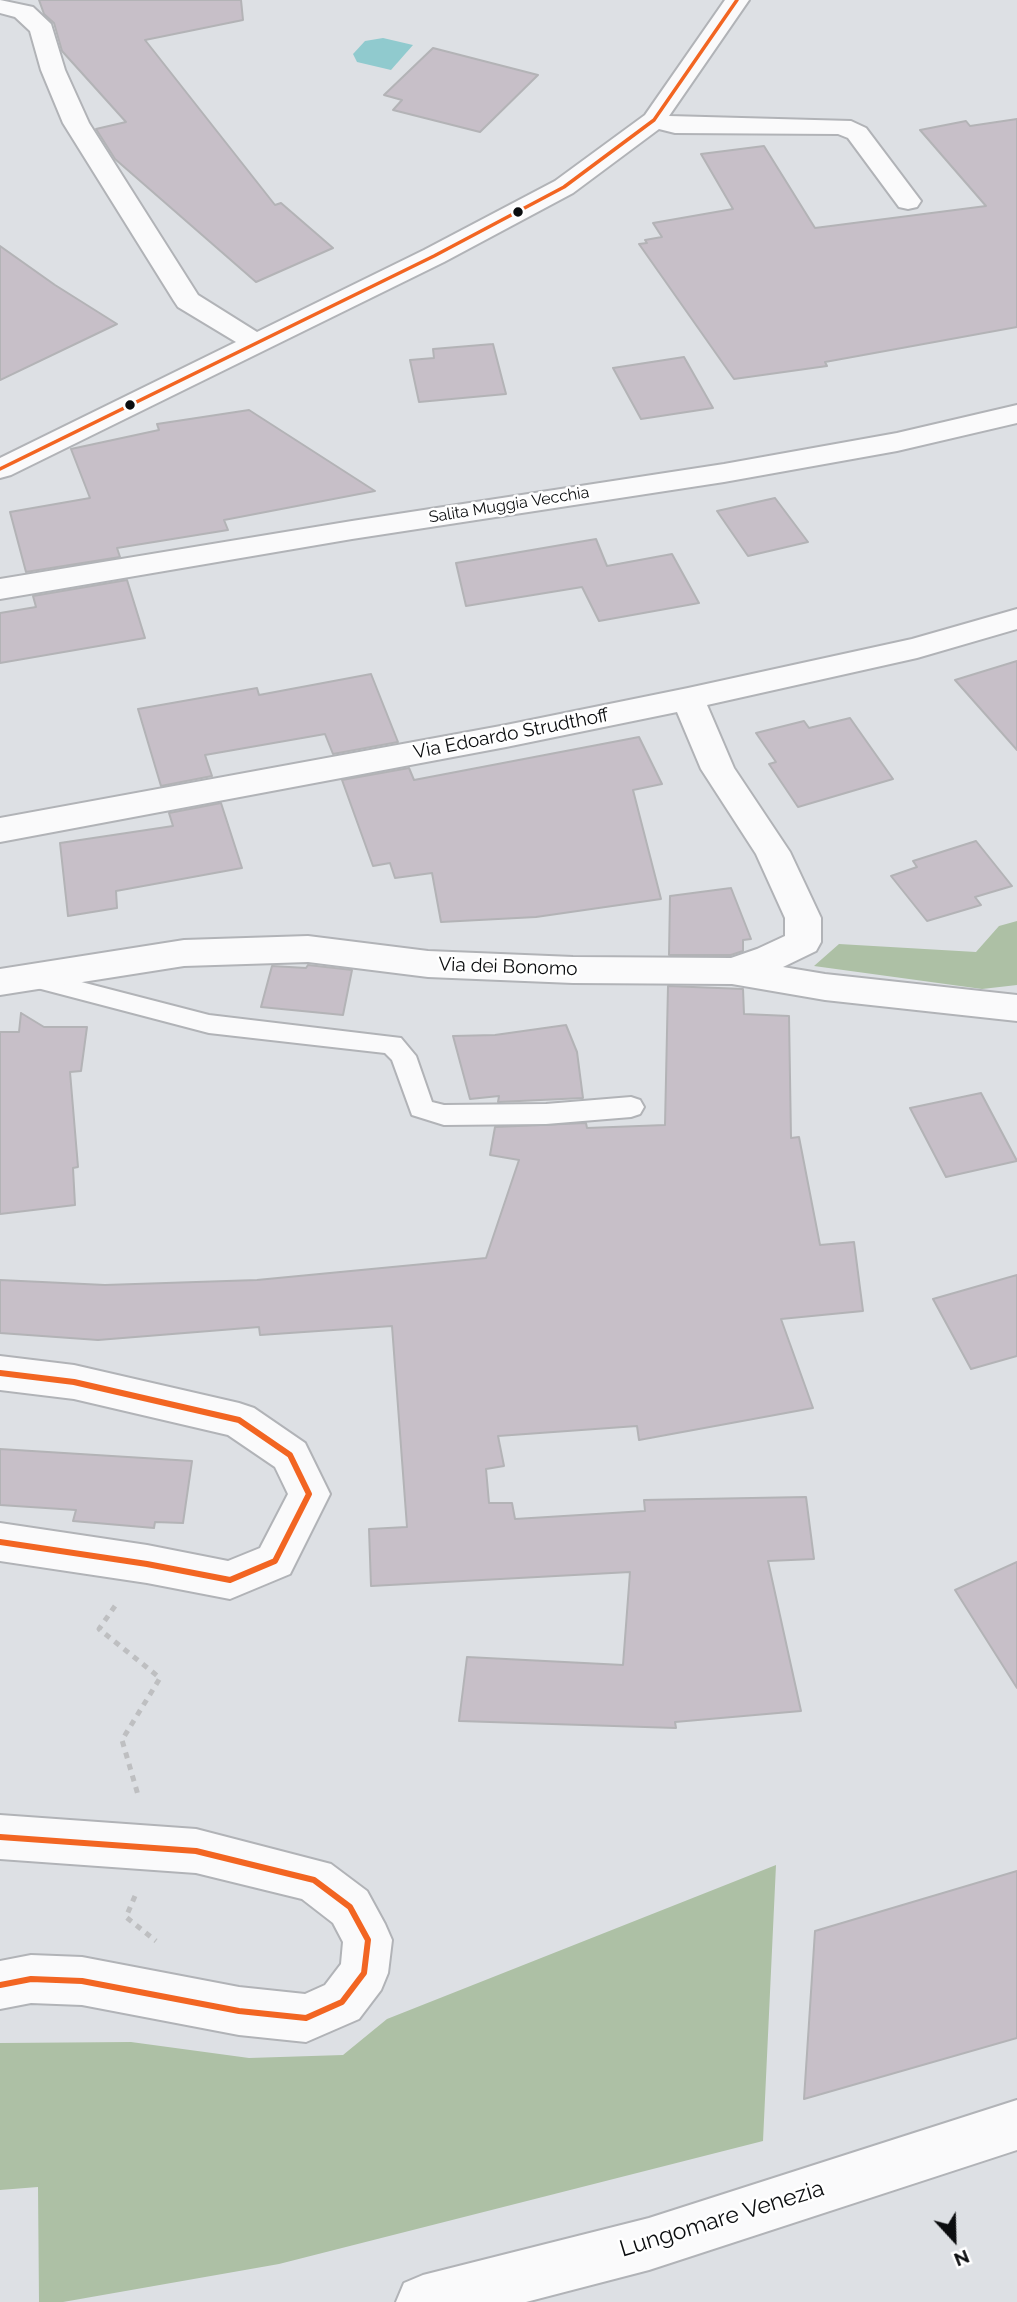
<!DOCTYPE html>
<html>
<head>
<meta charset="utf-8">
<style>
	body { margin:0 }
	#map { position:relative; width:1017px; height:2302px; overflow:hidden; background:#dde0e4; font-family:Raleway,sans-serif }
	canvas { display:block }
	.north { position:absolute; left:919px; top:2204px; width:70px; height:70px; -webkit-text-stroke:5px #fff; paint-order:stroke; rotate:158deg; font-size:19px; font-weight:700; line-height:28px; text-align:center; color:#0b0d0f }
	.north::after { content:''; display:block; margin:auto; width:24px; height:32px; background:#0b0d0f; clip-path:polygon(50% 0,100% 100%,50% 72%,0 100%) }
</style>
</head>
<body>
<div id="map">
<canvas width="1017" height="2302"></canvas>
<div class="north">N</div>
</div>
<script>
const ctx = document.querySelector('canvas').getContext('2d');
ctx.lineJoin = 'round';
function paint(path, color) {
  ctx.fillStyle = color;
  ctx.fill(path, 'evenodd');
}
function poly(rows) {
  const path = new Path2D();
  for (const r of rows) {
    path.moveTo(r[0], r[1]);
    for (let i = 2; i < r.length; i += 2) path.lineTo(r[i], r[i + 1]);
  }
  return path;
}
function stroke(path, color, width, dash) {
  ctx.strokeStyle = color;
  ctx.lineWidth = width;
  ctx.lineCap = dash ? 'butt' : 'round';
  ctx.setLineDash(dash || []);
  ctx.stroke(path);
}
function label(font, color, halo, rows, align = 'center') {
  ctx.font = font + ' Raleway,sans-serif';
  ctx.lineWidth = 5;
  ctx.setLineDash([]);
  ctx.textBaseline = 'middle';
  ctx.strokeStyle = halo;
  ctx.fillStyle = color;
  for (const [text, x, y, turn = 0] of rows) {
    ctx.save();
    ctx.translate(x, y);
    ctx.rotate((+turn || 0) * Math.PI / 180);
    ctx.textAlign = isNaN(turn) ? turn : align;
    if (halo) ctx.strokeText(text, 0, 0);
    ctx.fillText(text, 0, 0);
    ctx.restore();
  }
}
const forest = poly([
	[1017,921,1017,985,982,989,814,966,839,944,976,952,999,926],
	[776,1865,763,2141,279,2264,63,2302,39,2302,38,2187,0,2190,0,2043,131,2042,249,2058,343,2055,387,2019]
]);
const water = poly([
	[383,38,413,45,391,70,357,62,353,54,365,41]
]);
const building = poly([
	[39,0,241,0,243,20,145,40,275,205,281,203,333,248,256,282,115,159,96,129,126,122,62,51,54,23,44,14,39,0],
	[433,48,538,75,480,132,393,110,402,100,384,95,433,48],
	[1017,119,1017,327,825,362,827,366,734,379,639,244,647,243,645,240,662,237,653,223,733,209,701,154,764,146,815,228,986,206,920,130,966,121,970,126,1017,119],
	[0,246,55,285,117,324,0,380,0,246],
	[493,344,506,394,419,402,410,360,434,358,433,349,493,344],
	[684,357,713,408,641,419,613,368,684,357],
	[249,410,375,491,224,520,228,530,117,548,120,557,26,572,10,512,90,498,71,449,159,430,157,424,249,410],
	[775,498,808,542,748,556,717,511,775,498],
	[596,539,607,566,672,554,699,603,599,621,582,587,466,606,456,563,596,539],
	[127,580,145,638,0,663,0,613,36,607,33,596,127,580],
	[1017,661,1017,750,955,680,1017,661],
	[371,674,398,742,333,754,325,734,205,755,212,776,161,786,138,709,257,688,259,695,371,674],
	[850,718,893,779,798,807,769,764,776,762,756,733,804,721,809,728,850,718],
	[639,737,662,784,633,790,661,899,536,917,441,922,432,873,395,878,390,863,373,866,342,780,409,768,414,780,639,737],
	[221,803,242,868,116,891,117,908,68,916,60,843,173,826,169,813,221,803],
	[976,841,1012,886,975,897,981,905,927,921,891,876,917,867,913,861,976,841],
	[731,888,751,939,743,940,743,951,731,955,669,955,670,896,731,888],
	[308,965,352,970,343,1015,261,1007,272,966,306,968,308,965],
	[668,986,743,989,744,1014,789,1016,791,1138,799,1137,820,1245,854,1242,863,1311,781,1319,813,1408,639,1440,637,1426,498,1436,504,1466,486,1469,489,1503,512,1503,515,1519,645,1511,644,1500,806,1497,814,1559,768,1561,801,1711,675,1722,676,1728,459,1721,467,1657,623,1665,630,1572,371,1586,369,1529,407,1527,392,1326,260,1335,259,1327,98,1340,0,1333,0,1280,105,1285,257,1280,486,1258,519,1160,490,1155,495,1127,586,1123,587,1128,665,1125,668,986],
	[21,1013,44,1027,87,1027,81,1071,70,1072,78,1167,73,1168,75,1205,0,1214,0,1032,19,1032,21,1013],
	[566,1025,577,1052,583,1098,498,1102,499,1096,470,1099,453,1036,495,1035,566,1025],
	[981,1093,1017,1161,946,1177,910,1108,981,1093],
	[1017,1275,1017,1356,971,1369,933,1299,1017,1275],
	[0,1449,192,1461,183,1523,155,1522,154,1528,73,1521,76,1510,0,1505,0,1449],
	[1017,1562,1017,1688,955,1590,1017,1562],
	[1017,1871,1017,2038,804,2099,815,1931,1017,1871]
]);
const path = poly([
	[115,1606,99,1629,160,1678,122,1740,138,1795],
	[135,1896,126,1917,156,1941]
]);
const service = poly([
	[31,969,209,1015,401,1038,416,1056,432,1102,444,1105,546,1104,631,1097,640,1100,644,1107,640,1114,631,1117,546,1124,444,1125,412,1115,392,1060,385,1053,209,1033,22,984,19,978,22,972,31,969]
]);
const minor = poly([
	[0,0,33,7,51,24,65,70,89,123,198,295,257,332,424,250,555,181,645,115,725,0,749,0,669,116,851,121,866,128,921,201,917,207,908,209,899,207,848,138,838,134,675,133,659,129,573,193,444,262,11,475,0,478,0,458,236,342,178,307,174,301,63,123,41,70,30,31,15,17,0,13,0,0],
	[1017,405,1017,423,897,451,724,482,352,539,0,599,0,579,352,521,724,464,897,433,1017,405],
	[1017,609,1017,629,917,658,707,705,734,768,790,852,821,918,821,942,816,951,783,967,825,974,1017,995,1017,1021,825,1000,732,984,573,983,428,977,308,962,184,966,0,995,0,969,184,940,308,936,428,951,573,957,731,958,757,949,785,936,785,918,756,854,701,769,677,712,506,747,0,842,0,818,506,725,688,688,912,639,1017,609],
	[0,1356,74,1365,239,1403,254,1408,305,1443,330,1494,290,1574,230,1599,147,1583,0,1561,0,1523,147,1545,228,1561,260,1548,288,1494,275,1467,228,1435,74,1399,0,1390,0,1356],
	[0,1815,196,1829,331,1864,367,1891,385,1924,392,1940,388,1973,381,1990,359,2019,306,2042,239,2035,82,2005,31,2003,0,2009,0,1961,31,1955,82,1957,239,1987,305,1994,325,1985,341,1964,343,1942,333,1923,302,1899,196,1873,0,1859,0,1815]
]);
const secondary = poly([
	[1017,2100,1017,2150,649,2270,526,2302,396,2302,404,2283,423,2275,649,2218,1017,2100]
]);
const bus1Far1 = poly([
	[0,469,434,256,564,187,654,120,737,0]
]);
const bus1 = poly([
	[0,1373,74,1382,239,1420,290,1455,309,1494,275,1561,230,1580,147,1564,0,1542],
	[0,1837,196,1851,314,1880,350,1907,368,1940,364,1973,342,2002,306,2018,239,2011,82,1981,31,1979,0,1985]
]);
const markers = [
	[518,212,6,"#0b0d0f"],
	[130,405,6,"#0b0d0f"]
];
const farStreetnames = [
	["Salita Muggia Vecchia",509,505,-9]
];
const streetNames = [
	["Via Edoardo Strudthoff",511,734,-11],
	["Via dei Bonomo",508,967,2]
];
const nearStreetnames = [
	["Lungomare Venezia",722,2219,-17]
];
paint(forest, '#adc0a5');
paint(water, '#90cace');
paint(building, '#c7bfc8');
stroke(building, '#b3b3b6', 2);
stroke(service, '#b1b3b7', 4);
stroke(minor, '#b1b3b7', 4);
stroke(secondary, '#b1b3b7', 4);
stroke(path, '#bebfc1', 5, [6, 6]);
paint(service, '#fafafb');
paint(minor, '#fafafb');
paint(secondary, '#fafafb');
stroke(bus1Far1, '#f26522', 3.5);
stroke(bus1, '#f26522', 6);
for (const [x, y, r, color] of markers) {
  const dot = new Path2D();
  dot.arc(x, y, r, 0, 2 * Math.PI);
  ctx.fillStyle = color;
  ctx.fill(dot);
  stroke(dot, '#fff', 2.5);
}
label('16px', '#0b0d0f', '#fff', farStreetnames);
label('19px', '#0b0d0f', '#fff', streetNames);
label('23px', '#0b0d0f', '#fff', nearStreetnames);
</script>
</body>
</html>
